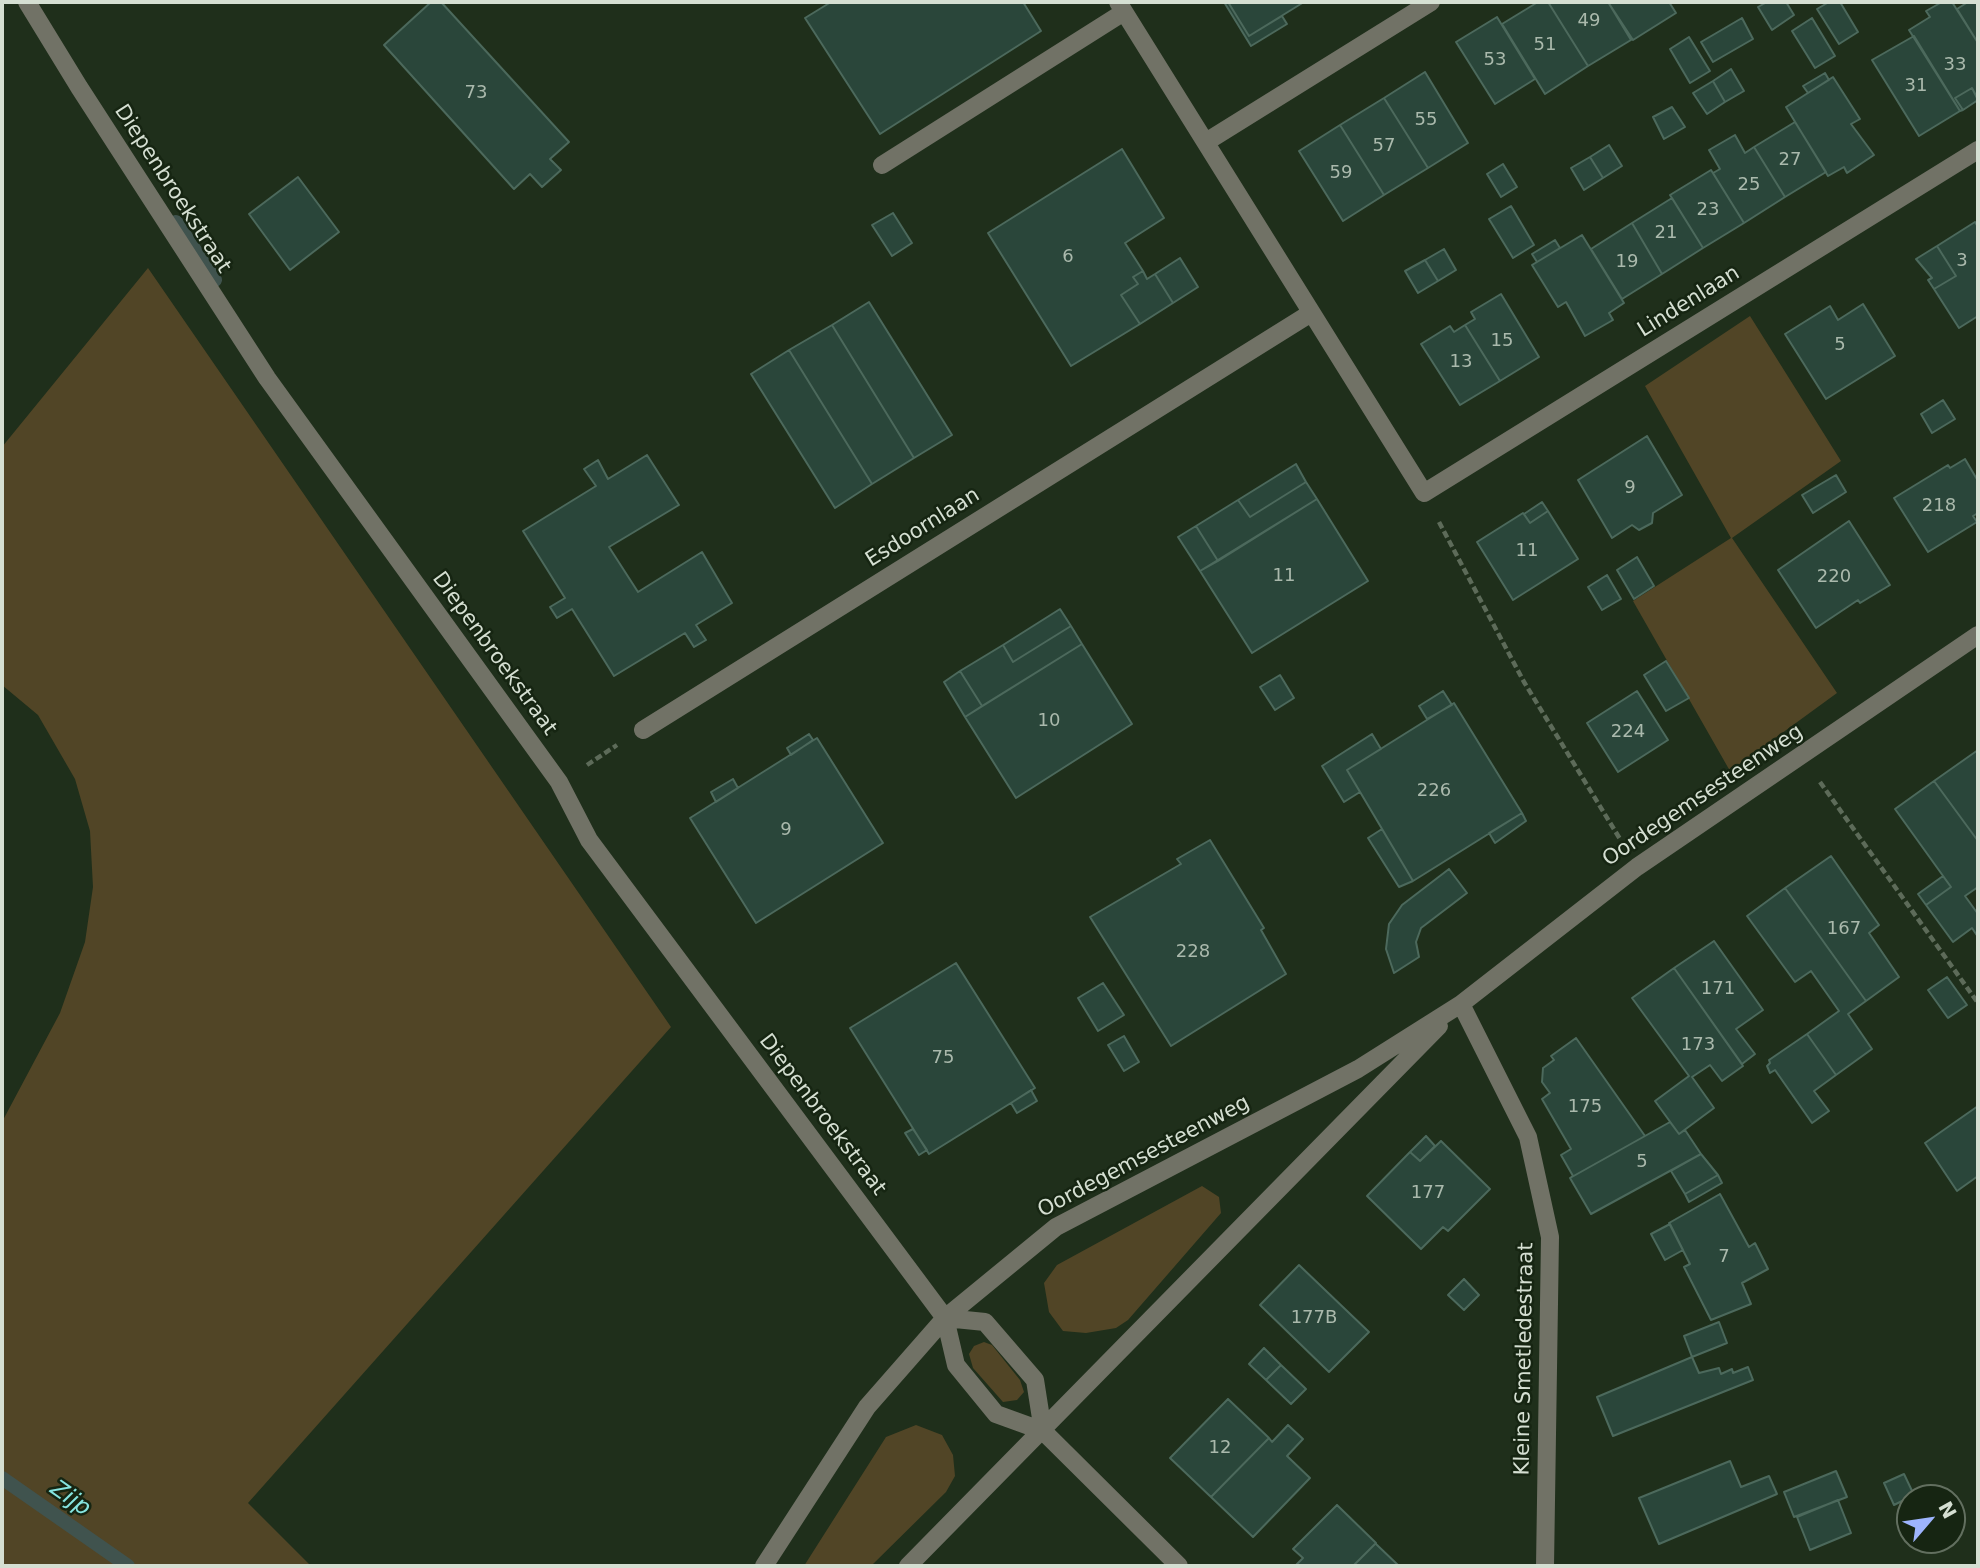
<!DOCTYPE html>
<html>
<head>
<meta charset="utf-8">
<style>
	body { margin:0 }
	#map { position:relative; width:1980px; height:1568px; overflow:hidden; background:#1f2f1b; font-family:"DejaVu Sans",sans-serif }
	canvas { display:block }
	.frame { position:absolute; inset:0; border:4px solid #d5dfd2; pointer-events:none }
	.north { position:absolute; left:1896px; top:1484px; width:70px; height:70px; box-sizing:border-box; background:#162512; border:2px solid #626f5f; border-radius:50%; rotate:61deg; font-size:19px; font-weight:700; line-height:28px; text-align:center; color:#d5dfd2 }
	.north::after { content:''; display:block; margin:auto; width:24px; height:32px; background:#9db4fd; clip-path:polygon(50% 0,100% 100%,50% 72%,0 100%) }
</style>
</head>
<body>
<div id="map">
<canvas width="1980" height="1568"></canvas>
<div class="frame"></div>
<div class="north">N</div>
</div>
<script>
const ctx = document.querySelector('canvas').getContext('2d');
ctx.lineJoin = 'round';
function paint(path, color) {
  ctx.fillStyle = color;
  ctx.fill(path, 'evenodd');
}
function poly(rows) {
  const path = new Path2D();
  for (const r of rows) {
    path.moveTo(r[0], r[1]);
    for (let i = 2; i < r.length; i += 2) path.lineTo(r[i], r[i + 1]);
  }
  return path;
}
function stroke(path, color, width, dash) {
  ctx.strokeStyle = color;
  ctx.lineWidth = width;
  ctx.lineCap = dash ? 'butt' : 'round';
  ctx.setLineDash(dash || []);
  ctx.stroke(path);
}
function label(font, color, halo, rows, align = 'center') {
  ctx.font = font + ' "DejaVu Sans",sans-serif';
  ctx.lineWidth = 5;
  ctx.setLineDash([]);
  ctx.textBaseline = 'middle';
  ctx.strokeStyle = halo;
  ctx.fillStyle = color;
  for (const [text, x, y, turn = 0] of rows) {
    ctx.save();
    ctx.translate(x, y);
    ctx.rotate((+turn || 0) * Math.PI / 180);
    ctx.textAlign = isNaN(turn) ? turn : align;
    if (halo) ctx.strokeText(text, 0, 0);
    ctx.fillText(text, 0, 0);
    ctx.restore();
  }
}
const green = poly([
	[148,268,671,1027,248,1503,311,1566,2,1566,2,1122,60,1013,85,942,93,887,90,831,75,779,38,715,2,685,2,447],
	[1750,316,1841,461,1732,538,1837,693,1730,771,1633,601,1731,538,1645,386],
	[1202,1186,1219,1197,1221,1213,1128,1320,1116,1328,1086,1333,1063,1331,1049,1312,1044,1283,1057,1265],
	[984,1342,992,1345,1020,1380,1024,1392,1017,1400,1003,1402,973,1368,969,1354,974,1346],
	[916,1425,942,1435,953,1455,955,1476,946,1492,871,1566,804,1566,886,1437]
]);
const stream = poly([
	[176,222,215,280],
	[2,1478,128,1566]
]);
const building = poly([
	[431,2,441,2,569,142,550,159,561,170,542,187,530,174,514,189,384,45,431,2],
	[831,2,1023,2,1041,31,880,134,805,18,831,2],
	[1224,2,1228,2,1249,36,1282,16,1287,24,1251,46,1224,2],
	[1228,2,1304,2,1249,36,1228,2],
	[1538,2,1548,2,1588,66,1545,94,1502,24,1538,2],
	[1548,2,1608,2,1631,40,1588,66,1548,2],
	[1608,2,1669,2,1676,13,1633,40,1608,2],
	[1767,2,1786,2,1794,15,1772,30,1758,7,1767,2],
	[1829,2,1840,2,1858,32,1839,44,1817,9,1829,2],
	[1942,2,1952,2,1978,43,1978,99,1972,88,1955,98,1963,110,1960,111,1909,30,1930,17,1926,11,1942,2],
	[1968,2,1978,2,1978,43,1957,9,1968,2],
	[1497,17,1535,79,1495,104,1456,42,1497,17],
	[1742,18,1753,39,1713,62,1701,42,1742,18],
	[1812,18,1835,56,1815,68,1792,31,1812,18],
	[1914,36,1960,111,1919,136,1872,60,1914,36],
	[1689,37,1710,71,1690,83,1670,49,1689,37],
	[1731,69,1744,91,1725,102,1713,81,1731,69],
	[1425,72,1468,143,1428,168,1384,98,1425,72],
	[1825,73,1829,80,1808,93,1803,86,1825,73],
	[1833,77,1860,119,1851,124,1874,155,1847,173,1844,167,1828,176,1786,107,1833,77],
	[1713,81,1725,102,1707,114,1693,93,1713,81],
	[1972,88,1978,100,1963,110,1955,98,1972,88],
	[1384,98,1428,168,1384,195,1340,125,1384,98],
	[1672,107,1685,127,1664,139,1653,117,1672,107],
	[1795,122,1826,172,1785,197,1754,147,1795,122],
	[1340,125,1384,195,1343,221,1299,151,1340,125],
	[1735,135,1745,153,1754,147,1785,197,1744,223,1713,173,1720,169,1709,150,1735,135],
	[1609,145,1622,166,1603,178,1590,157,1609,145],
	[1122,149,1164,218,1125,243,1143,271,1133,277,1138,284,1121,295,1140,324,1071,366,988,233,1122,149],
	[1590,157,1603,178,1584,190,1571,168,1590,157],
	[1503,164,1517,187,1501,197,1487,174,1503,164],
	[1711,170,1744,223,1703,248,1670,195,1711,170],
	[298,177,339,232,290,270,249,214,298,177],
	[1672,198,1703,248,1662,274,1632,223,1672,198],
	[1511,206,1534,245,1513,258,1489,219,1511,206],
	[893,213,912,243,892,256,872,225,893,213],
	[1975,222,1978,227,1978,316,1959,328,1934,289,1956,276,1937,246,1975,222],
	[1632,223,1662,274,1622,299,1591,249,1632,223],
	[1582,235,1624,303,1609,313,1613,320,1585,336,1566,302,1558,307,1532,265,1582,235],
	[1555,240,1560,248,1537,262,1532,254,1555,240],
	[1937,246,1956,276,1934,289,1928,280,1932,278,1916,259,1937,246],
	[1444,249,1456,270,1438,281,1425,260,1444,249],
	[1180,258,1198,287,1173,303,1155,274,1180,258],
	[1425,260,1438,281,1418,293,1405,271,1425,260],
	[1143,271,1147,279,1155,274,1173,303,1140,324,1121,295,1138,284,1133,277,1143,271],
	[1501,294,1539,357,1500,381,1465,325,1475,319,1471,312,1501,294],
	[869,302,952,435,914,458,832,325,869,302],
	[1863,304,1895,356,1826,399,1785,334,1830,306,1838,320,1863,304],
	[832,325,914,458,872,484,789,350,832,325],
	[1465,325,1500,381,1460,405,1421,344,1450,326,1454,332,1465,325],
	[789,350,872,484,835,508,751,374,789,350],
	[1943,400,1955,419,1932,433,1921,414,1943,400],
	[1647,436,1682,495,1653,513,1652,523,1639,530,1632,525,1612,538,1578,480,1647,436],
	[647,455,679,505,609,547,638,592,702,552,732,603,696,625,706,640,694,647,685,633,614,676,572,609,557,618,550,607,565,598,523,531,596,486,584,469,598,460,608,479,647,455],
	[1965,459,1978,481,1978,513,1973,516,1977,522,1928,552,1894,498,1948,465,1950,468,1965,459],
	[1296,464,1306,482,1250,517,1238,500,1296,464],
	[1836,475,1846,492,1813,513,1802,495,1836,475],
	[1306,482,1317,499,1218,561,1196,526,1238,500,1250,517,1306,482],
	[1317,499,1368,581,1252,653,1200,571,1317,499],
	[1542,502,1548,511,1530,523,1524,514,1542,502],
	[1548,511,1578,559,1513,600,1477,542,1523,513,1530,523,1548,511],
	[1849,521,1890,585,1860,603,1858,600,1816,628,1778,570,1849,521],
	[1196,526,1218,561,1200,571,1178,537,1196,526],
	[1637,557,1654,586,1634,599,1617,570,1637,557],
	[1607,575,1621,599,1602,610,1588,587,1607,575],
	[1060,609,1071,626,1013,662,1003,645,1060,609],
	[1071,626,1082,644,982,706,960,671,1003,645,1013,662,1071,626],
	[1082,644,1132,724,1016,798,965,717,1082,644],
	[1666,661,1689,698,1666,711,1644,675,1666,661],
	[960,671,982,706,965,717,944,682,960,671],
	[1280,675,1294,698,1275,710,1260,687,1280,675],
	[1443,691,1452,705,1427,719,1419,706,1443,691],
	[1637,691,1668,740,1618,772,1587,723,1637,691],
	[1454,703,1522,813,1413,881,1347,770,1454,703],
	[809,734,813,740,791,755,787,748,809,734],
	[1372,734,1381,749,1347,770,1360,792,1344,802,1322,766,1372,734],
	[817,738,883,843,756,923,690,818,817,738],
	[1978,750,1978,841,1934,781,1978,750],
	[733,779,738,788,716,802,711,792,733,779],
	[1934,781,1978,841,1978,887,1965,896,1978,914,1978,937,1972,928,1953,942,1926,905,1951,887,1895,809,1934,781],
	[1522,813,1526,821,1495,843,1489,833,1522,813],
	[1382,829,1413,881,1399,887,1368,838,1382,829],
	[1210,840,1264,928,1261,930,1286,974,1171,1046,1090,917,1181,864,1177,859,1210,840],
	[1831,856,1879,925,1869,933,1899,977,1866,1001,1785,888,1831,856],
	[1449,869,1467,893,1421,928,1416,942,1419,957,1394,973,1386,949,1389,924,1402,905,1449,869],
	[1943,876,1951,887,1926,905,1918,894,1943,876],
	[1785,888,1866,1001,1848,1014,1872,1049,1836,1075,1807,1034,1839,1011,1811,971,1795,982,1747,916,1785,888],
	[1714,941,1763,1010,1736,1029,1755,1054,1742,1064,1674,968,1714,941],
	[956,963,1035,1088,929,1154,850,1028,956,963],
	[1674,968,1743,1066,1722,1081,1710,1065,1692,1077,1714,1108,1679,1134,1655,1101,1689,1076,1632,998,1674,968],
	[1947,977,1967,1005,1948,1018,1928,990,1947,977],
	[1103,983,1124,1015,1098,1031,1078,998,1103,983],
	[1807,1034,1836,1075,1814,1091,1829,1111,1812,1123,1775,1070,1770,1073,1767,1066,1770,1063,1769,1060,1807,1034],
	[1124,1036,1139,1062,1124,1071,1108,1045,1124,1036],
	[1576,1038,1645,1136,1570,1178,1573,1176,1561,1155,1571,1149,1542,1099,1550,1093,1542,1082,1543,1068,1554,1060,1551,1056,1576,1038],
	[1031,1090,1037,1101,1017,1113,1011,1103,1031,1090],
	[1978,1106,1978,1176,1957,1191,1925,1143,1978,1106],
	[1670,1122,1679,1134,1685,1130,1701,1154,1591,1214,1570,1178,1670,1122],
	[913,1129,927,1150,919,1155,905,1133,913,1129],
	[1426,1136,1435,1146,1420,1161,1410,1152,1426,1136],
	[1441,1141,1490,1189,1448,1231,1443,1227,1421,1249,1367,1196,1410,1152,1420,1161,1441,1141],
	[1701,1154,1718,1175,1685,1194,1671,1171,1701,1154],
	[1718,1175,1722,1183,1689,1202,1685,1194,1718,1175],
	[1720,1194,1749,1247,1755,1243,1768,1269,1742,1283,1751,1304,1711,1320,1684,1267,1690,1264,1669,1223,1720,1194],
	[1670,1224,1683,1250,1665,1260,1651,1234,1670,1224],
	[1299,1265,1369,1332,1329,1372,1260,1305,1299,1265],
	[1464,1279,1479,1295,1464,1310,1448,1295,1464,1279],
	[1719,1322,1727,1343,1692,1357,1684,1336,1719,1322],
	[1264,1348,1281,1365,1266,1380,1249,1364,1264,1348],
	[1692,1357,1699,1373,1719,1368,1721,1374,1732,1369,1733,1373,1748,1367,1753,1380,1613,1436,1597,1397,1692,1357],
	[1281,1365,1306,1389,1291,1404,1266,1380,1281,1365],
	[1228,1399,1269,1438,1211,1497,1170,1458,1228,1399],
	[1288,1425,1303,1439,1287,1456,1310,1478,1253,1537,1211,1497,1269,1438,1272,1442,1288,1425],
	[1730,1461,1741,1487,1769,1476,1777,1494,1659,1544,1639,1498,1730,1461],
	[1836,1471,1847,1497,1794,1517,1784,1492,1836,1471],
	[1904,1474,1914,1495,1894,1505,1884,1483,1904,1474],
	[1838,1500,1851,1533,1810,1550,1797,1517,1838,1500],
	[1337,1505,1376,1543,1353,1566,1295,1566,1303,1558,1293,1549,1337,1505],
	[1376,1543,1376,1544,1399,1566,1353,1566,1376,1543]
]);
const path = poly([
	[1439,522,1524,682,1620,839],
	[587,765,617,745],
	[1820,782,1978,1003]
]);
const minor = poly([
	[27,2,79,87,267,378,559,782,589,840,945,1318,956,1365,996,1414,1043,1431,1179,1566],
	[1118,2,1424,493,1978,150],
	[1206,142,1431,2],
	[882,165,1124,12],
	[643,730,1311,313],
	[1461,1004,1528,1137,1550,1237,1545,1566],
	[945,1318,985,1322,1035,1380,1043,1431],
	[764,1566,867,1407,945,1318,1056,1227,1358,1069,1461,1004,1637,867,1978,635],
	[908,1566,1439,1026]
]);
const numberNames = [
	["49",1589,21],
	["51",1545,45],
	["53",1495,60],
	["33",1955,65],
	["31",1916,86],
	["73",476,93],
	["55",1426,120],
	["57",1384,146],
	["27",1790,160],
	["59",1341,173],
	["25",1749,185],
	["23",1708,210],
	["21",1666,233],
	["6",1068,257],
	["3",1962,261],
	["19",1627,262],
	["15",1502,341],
	["5",1840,345],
	["13",1461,362],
	["9",1630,488],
	["218",1939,506],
	["11",1527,551],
	["11",1284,576],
	["220",1834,577],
	["10",1049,721],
	["224",1628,732],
	["226",1434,791],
	["9",786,830],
	["167",1844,929],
	["228",1193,952],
	["171",1718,989],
	["173",1698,1045],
	["75",943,1058],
	["175",1585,1107],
	["5",1642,1162],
	["177",1428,1193],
	["7",1724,1257],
	["177B",1314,1318],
	["12",1220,1448]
];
const streetNames = [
	["Diepenbroekstraat",172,189,57],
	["Lindenlaan",1689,302,-32],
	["Esdoornlaan",923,528,-32],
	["Diepenbroekstraat",494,654,54],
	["Oordegemsesteenweg",1703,796,-34],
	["Diepenbroekstraat",822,1115,53],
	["Oordegemsesteenweg",1144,1157,-28],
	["Kleine Smetledestraat",1525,1359,-89]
];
const waterNames = [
	["Zijp",70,1499,35]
];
paint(green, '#514526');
stroke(stream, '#40534e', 14);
paint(building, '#2a463a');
stroke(building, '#4c695c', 2);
stroke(path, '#5d6b59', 4.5, [7, 3.5]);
stroke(minor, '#717266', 18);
label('18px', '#aab9ac', null, numberNames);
label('21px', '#d5dfd2', '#162512', streetNames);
label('italic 23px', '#86e5e0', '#162512', waterNames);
</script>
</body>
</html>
